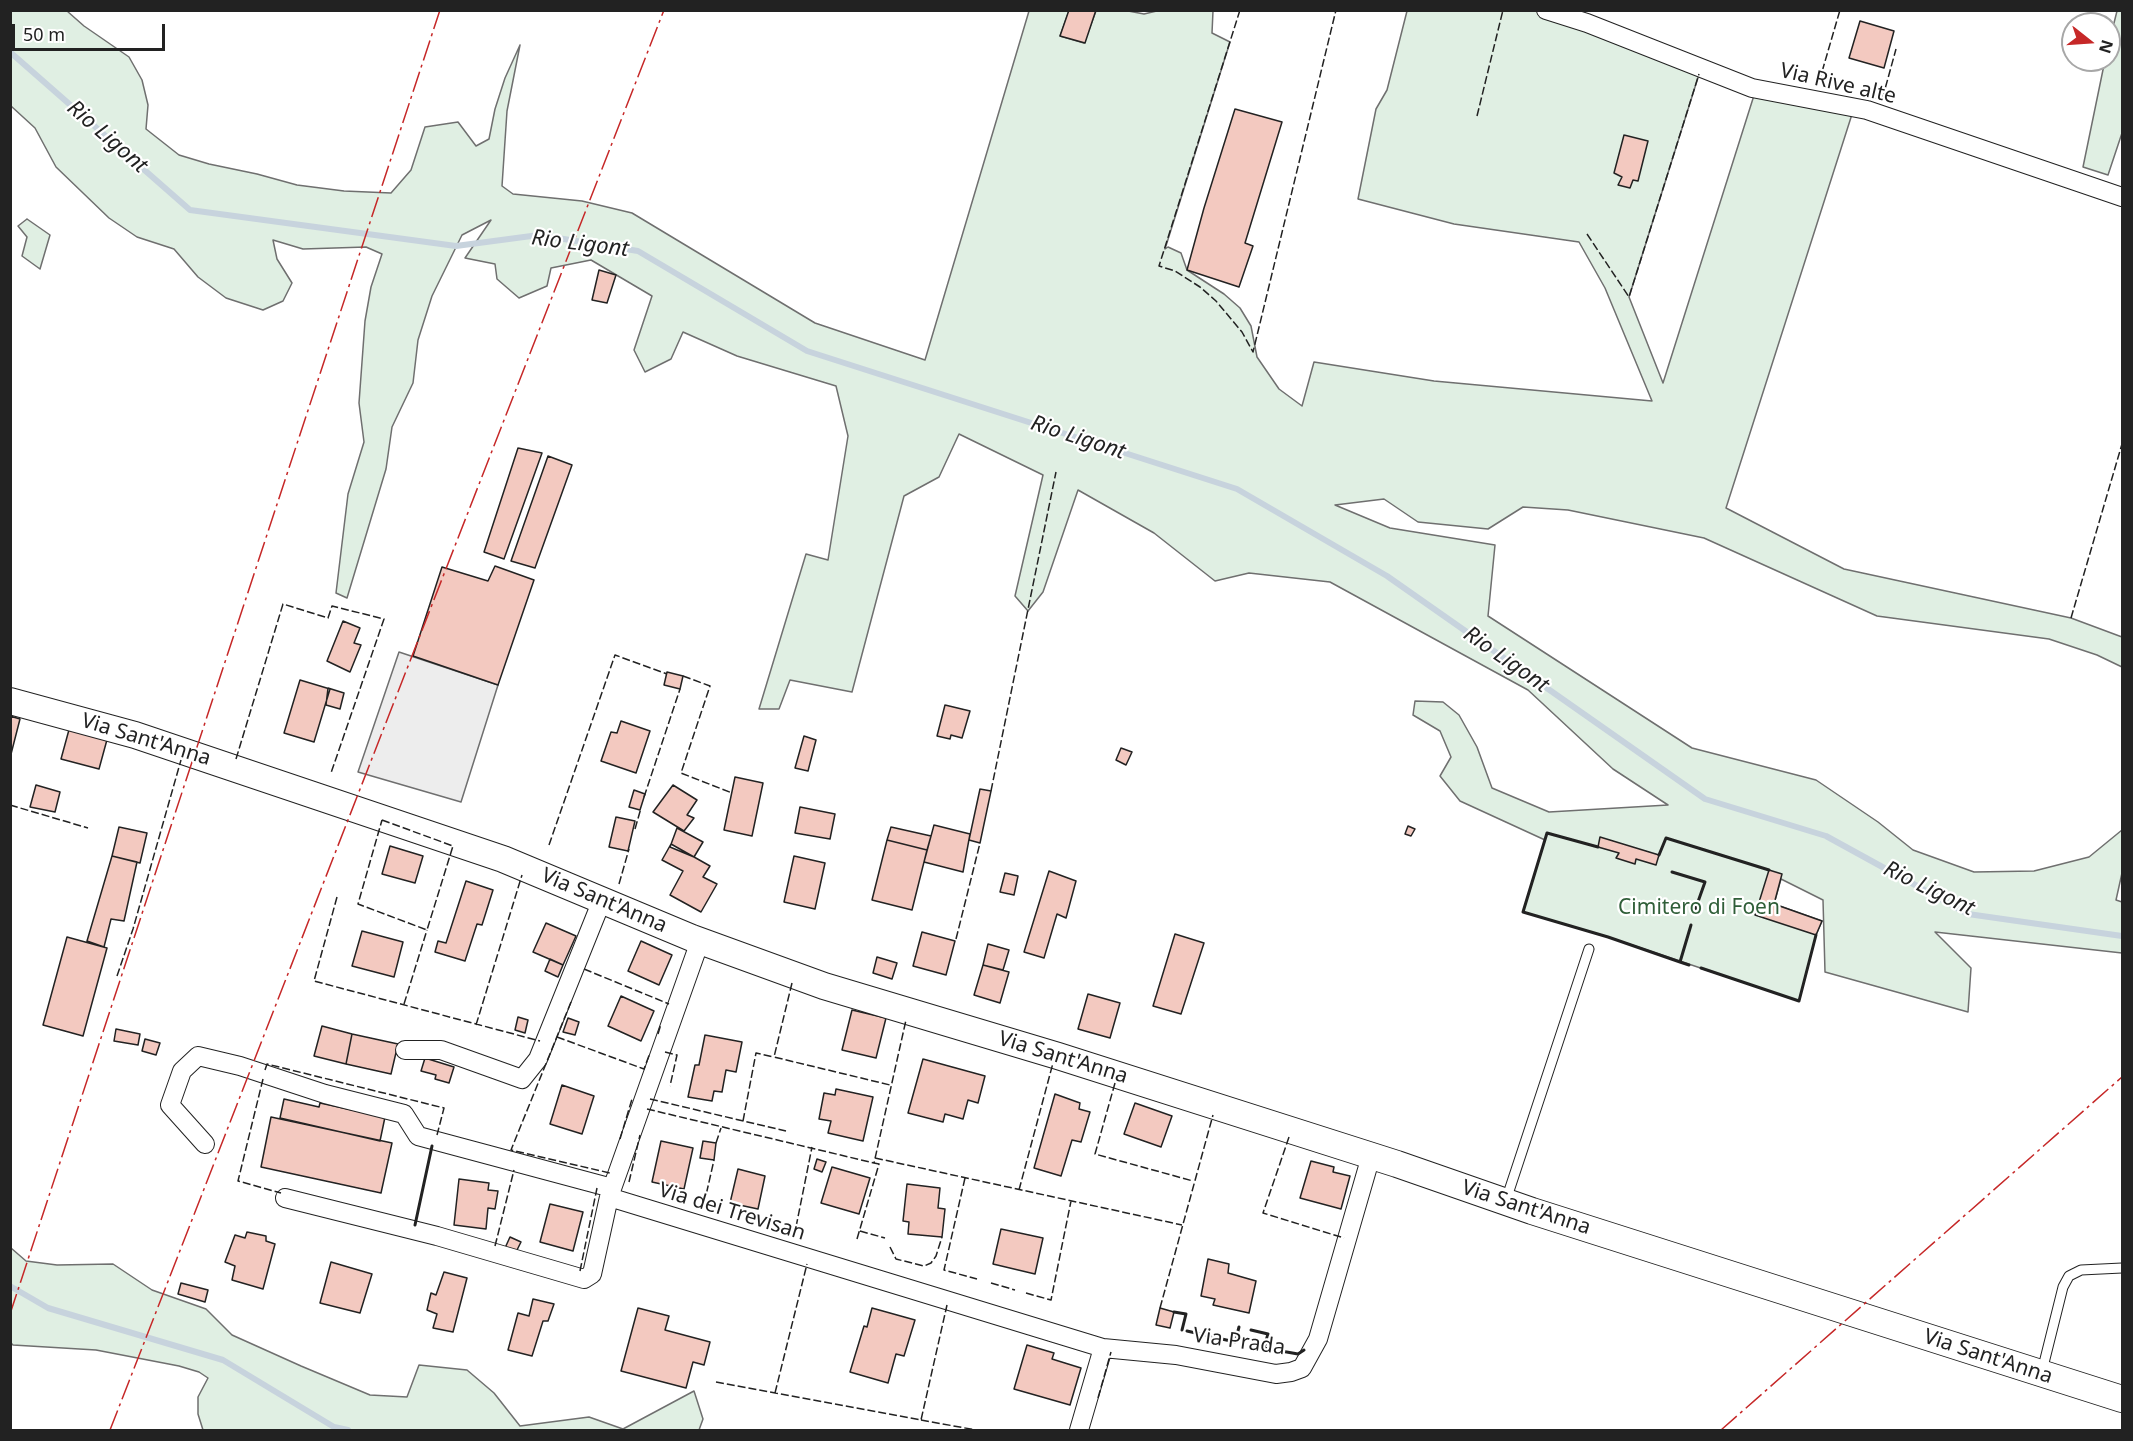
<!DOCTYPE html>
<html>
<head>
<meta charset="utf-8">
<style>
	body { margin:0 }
	#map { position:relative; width:2133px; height:1441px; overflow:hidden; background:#fff; font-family:"Noto Sans",sans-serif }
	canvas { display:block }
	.frame { position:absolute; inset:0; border:12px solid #222; pointer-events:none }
	.north { position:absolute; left:2061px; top:12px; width:60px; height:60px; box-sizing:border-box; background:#fff; border:2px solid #a7a7a7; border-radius:50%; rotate:107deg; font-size:16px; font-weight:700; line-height:24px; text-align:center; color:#222 }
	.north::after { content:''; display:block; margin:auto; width:21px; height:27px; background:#c62828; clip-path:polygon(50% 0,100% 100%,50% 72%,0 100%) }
	.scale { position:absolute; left:12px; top:24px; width:153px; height:27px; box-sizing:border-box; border:3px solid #222; border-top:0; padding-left:8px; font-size:18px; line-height:21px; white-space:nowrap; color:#222; -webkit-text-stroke:4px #fff; paint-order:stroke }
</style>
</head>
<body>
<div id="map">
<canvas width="2133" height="1441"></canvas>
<div class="frame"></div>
<div class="north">N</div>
<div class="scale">50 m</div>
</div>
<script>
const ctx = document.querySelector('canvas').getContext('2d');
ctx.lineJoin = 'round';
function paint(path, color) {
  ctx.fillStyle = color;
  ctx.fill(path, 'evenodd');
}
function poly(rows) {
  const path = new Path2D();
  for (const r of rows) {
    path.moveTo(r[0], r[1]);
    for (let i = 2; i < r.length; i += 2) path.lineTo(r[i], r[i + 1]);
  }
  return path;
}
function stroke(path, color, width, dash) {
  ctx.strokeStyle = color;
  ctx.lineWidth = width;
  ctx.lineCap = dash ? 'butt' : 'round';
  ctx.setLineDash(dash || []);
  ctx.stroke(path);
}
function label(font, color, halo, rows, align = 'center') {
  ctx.font = font + ' "Noto Sans",sans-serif';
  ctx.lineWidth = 4.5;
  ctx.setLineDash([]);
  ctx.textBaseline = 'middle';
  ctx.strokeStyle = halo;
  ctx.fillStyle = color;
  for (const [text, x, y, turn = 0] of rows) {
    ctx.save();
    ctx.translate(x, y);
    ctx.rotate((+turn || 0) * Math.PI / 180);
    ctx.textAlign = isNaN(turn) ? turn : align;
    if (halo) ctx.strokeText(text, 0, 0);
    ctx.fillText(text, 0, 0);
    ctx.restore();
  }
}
const green = poly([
	[1123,10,1144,14,1161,10,1213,11,1212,33,1230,42,1165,249,1168,247,1181,253,1187,270,1224,294,1240,308,1251,326,1257,357,1279,389,1302,406,1314,362,1434,381,1652,401,1605,288,1579,242,1454,224,1358,199,1376,109,1387,90,1407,11,1546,11,1701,68,1629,297,1663,383,1756,89,1854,108,1726,508,1844,569,2071,618,2122,637,2122,667,2097,655,2049,639,1877,616,1704,538,1568,510,1523,507,1488,529,1418,522,1384,499,1335,505,1390,528,1495,545,1488,616,1692,748,1816,780,1878,822,1913,850,1974,872,2034,871,2089,857,2122,830,2122,873,2116,900,2122,902,2122,953,1935,932,1971,968,1968,1012,1825,972,1823,900,1781,879,1774,904,1822,921,1816,935,1799,1001,1608,937,1523,912,1545,840,1460,801,1440,776,1451,757,1440,731,1413,715,1415,701,1443,702,1459,715,1477,747,1492,788,1549,812,1668,805,1613,769,1528,690,1330,582,1249,573,1215,581,1154,533,1078,490,1043,592,1028,611,1015,596,1043,475,959,434,939,477,904,496,852,692,790,680,779,709,759,709,806,554,828,560,848,436,836,386,737,356,683,332,671,359,645,372,634,350,652,296,591,260,551,268,547,286,519,298,497,279,495,264,465,258,491,220,462,235,432,296,418,340,413,383,392,427,386,469,347,598,336,593,348,494,364,442,359,403,365,321,371,287,382,254,366,247,303,249,273,240,277,259,292,283,283,301,263,310,226,298,198,277,174,249,137,237,109,218,56,167,35,128,11,106,10,11,67,11,84,26,129,57,142,80,148,105,146,129,179,155,209,164,257,174,297,185,344,191,391,193,411,170,425,127,458,122,476,146,489,139,495,109,505,78,520,45,507,111,502,186,513,194,582,201,632,213,815,323,925,360,1029,11,1069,11,1060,36,1084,43,1096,11,1123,10],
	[2117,11,2122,11,2122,133,2108,175,2083,167,2105,60,2109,60,2109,43,2117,11],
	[27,219,50,235,40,269,22,256,27,237,18,226,27,219],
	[11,1248,26,1261,57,1265,113,1264,152,1290,206,1309,232,1335,301,1366,370,1395,407,1397,419,1365,467,1370,494,1393,520,1426,589,1417,623,1429,694,1391,703,1419,699,1430,203,1430,198,1414,198,1397,208,1378,199,1372,179,1366,96,1350,13,1345,11,1343,11,1248]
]);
const parking = poly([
	[399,652,498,685,461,802,358,772,399,652]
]);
const stream = poly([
	[10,52,190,210,456,246,539,235,638,251,807,351,1237,489,1387,576,1705,799,1826,836,1968,914,2122,936],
	[10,1286,48,1308,223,1360,334,1427,348,1430]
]);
const building = poly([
	[1069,10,1096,10,1085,43,1060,36,1069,10],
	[1860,21,1894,31,1884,68,1849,58,1860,21],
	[1235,109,1282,122,1245,243,1253,246,1239,287,1187,270,1204,208,1235,109],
	[1624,135,1648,141,1638,181,1633,180,1630,188,1618,185,1622,177,1614,173,1624,135],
	[599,270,616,275,607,303,592,300,599,270],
	[518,448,542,453,504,559,484,552,518,448],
	[548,456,572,465,535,568,511,561,548,456],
	[495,566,534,580,498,685,413,656,442,567,488,581,495,566],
	[343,621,360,628,354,643,361,645,350,672,327,661,343,621],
	[667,672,683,676,680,689,664,685,667,672],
	[300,680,330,689,314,742,284,733,300,680],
	[328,688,344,693,340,709,326,705,328,688],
	[945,705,970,711,962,738,951,735,950,739,937,736,945,705],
	[10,716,20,719,10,758,10,716],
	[621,721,650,731,636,773,601,761,611,732,617,733,621,721],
	[70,726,108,736,99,769,61,759,70,726],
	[804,736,816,740,808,771,795,768,804,736],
	[1121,748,1132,752,1126,765,1116,760,1121,748],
	[735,777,763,783,752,836,724,830,735,777],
	[36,785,60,792,55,812,30,807,36,785],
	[673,785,697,800,687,815,694,818,684,831,653,812,673,785],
	[980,789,991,791,980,843,969,840,980,789],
	[634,790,645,794,640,810,629,807,634,790],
	[800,807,835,814,830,839,795,833,800,807],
	[616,817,635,821,628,851,609,847,616,817],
	[934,825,970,834,963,872,924,862,934,825],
	[1408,826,1415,829,1411,836,1405,834,1408,826],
	[119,827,147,833,140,863,112,856,119,827],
	[891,827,931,836,927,850,887,840,891,827],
	[677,828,703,842,694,857,670,847,677,828],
	[1600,837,1659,855,1656,865,1636,859,1635,864,1616,858,1619,853,1598,847,1600,837],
	[887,840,927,850,912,910,872,900,887,840],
	[671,844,710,866,703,877,717,884,701,912,670,895,683,871,662,860,671,844],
	[390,846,423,856,415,883,382,874,390,846],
	[112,856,137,862,124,921,111,919,104,947,87,941,112,856],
	[794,856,825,863,815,909,784,902,794,856],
	[1769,870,1782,874,1774,904,1822,921,1816,935,1755,915,1769,870],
	[1049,871,1076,881,1066,918,1057,914,1044,958,1024,952,1049,871],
	[1005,873,1018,876,1014,895,1000,892,1005,873],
	[466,881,493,890,482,925,477,924,465,961,435,952,438,941,446,943,466,881],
	[546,923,576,936,563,965,533,952,546,923],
	[362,931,403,942,394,977,352,966,362,931],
	[922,932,955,941,946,975,913,966,922,932],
	[1175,934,1204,943,1181,1014,1153,1006,1175,934],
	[67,937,107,948,83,1036,43,1025,67,937],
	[641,941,672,955,659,985,628,971,641,941],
	[988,944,1009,950,1003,970,983,965,988,944],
	[877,957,897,963,892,979,873,973,877,957],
	[550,959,563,965,558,977,545,971,550,959],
	[983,965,1009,972,1000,1003,974,995,983,965],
	[1088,994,1120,1003,1110,1038,1078,1029,1088,994],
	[621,996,654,1011,641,1041,608,1026,621,996],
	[852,1010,886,1018,876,1058,842,1050,852,1010],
	[518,1017,528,1020,525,1033,515,1030,518,1017],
	[568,1018,579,1022,575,1035,563,1032,568,1018],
	[322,1026,352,1034,346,1064,314,1056,322,1026],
	[116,1029,140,1034,138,1045,114,1041,116,1029],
	[352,1034,398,1044,391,1074,346,1064,352,1034],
	[705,1035,742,1042,736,1072,726,1070,722,1092,714,1091,712,1101,688,1097,695,1065,699,1065,705,1035],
	[145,1039,160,1043,156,1055,142,1051,145,1039],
	[425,1058,454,1067,449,1083,435,1079,436,1075,421,1071,425,1058],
	[923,1059,985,1076,978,1103,968,1100,963,1119,945,1114,943,1122,908,1113,923,1059],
	[562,1085,594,1096,582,1134,550,1124,562,1085],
	[836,1089,873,1097,863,1141,828,1133,831,1121,819,1119,824,1093,835,1095,836,1089],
	[1055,1094,1080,1103,1079,1109,1090,1112,1081,1142,1072,1140,1061,1176,1034,1168,1055,1094],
	[284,1099,319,1107,320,1103,385,1117,380,1141,280,1118,284,1099],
	[1135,1103,1172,1116,1161,1147,1124,1134,1135,1103],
	[271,1117,392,1143,381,1193,261,1167,271,1117],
	[661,1141,693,1148,684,1189,652,1182,661,1141],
	[703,1141,716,1143,714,1160,700,1158,703,1141],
	[817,1159,826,1162,822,1172,814,1169,817,1159],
	[1311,1161,1334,1167,1333,1172,1350,1176,1341,1209,1300,1198,1311,1161],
	[832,1167,870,1178,859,1214,821,1203,832,1167],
	[738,1169,765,1176,758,1209,730,1203,738,1169],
	[459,1179,489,1183,488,1190,498,1191,495,1209,488,1208,486,1229,454,1225,459,1179],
	[907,1184,940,1188,938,1208,945,1209,942,1237,908,1234,909,1222,903,1221,907,1184],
	[550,1204,583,1212,573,1251,540,1242,550,1204],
	[1001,1229,1043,1238,1035,1274,993,1264,1001,1229],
	[247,1232,266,1236,266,1241,275,1244,263,1289,232,1280,235,1266,225,1262,235,1235,245,1238,247,1232],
	[510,1237,521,1242,516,1252,505,1248,510,1237],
	[1208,1259,1229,1264,1228,1273,1256,1281,1249,1313,1213,1305,1215,1299,1201,1296,1208,1259],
	[331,1262,372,1274,360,1313,320,1303,331,1262],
	[444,1272,467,1278,453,1332,433,1328,437,1314,427,1310,431,1293,436,1295,444,1272],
	[181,1283,208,1290,205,1302,178,1294,181,1283],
	[533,1299,554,1304,548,1321,543,1321,532,1356,508,1350,518,1313,529,1316,533,1299],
	[638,1308,669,1316,665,1330,710,1342,704,1365,693,1362,686,1388,621,1371,638,1308],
	[872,1308,915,1320,904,1356,896,1354,888,1383,850,1372,864,1326,867,1327,872,1308],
	[1160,1308,1174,1312,1170,1328,1156,1325,1160,1308],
	[1027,1345,1054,1353,1052,1359,1081,1368,1070,1405,1014,1389,1027,1345]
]);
const lane = poly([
	[1506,1200,1589,949],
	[2042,1371,2063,1287,2069,1276,2081,1270,2122,1268]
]);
const street = poly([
	[1546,10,1587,23,1752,88,1867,110,2122,197],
	[700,941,609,1197,1103,1348,1176,1355,1276,1374,1291,1372,1302,1368,1318,1339,1371,1156],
	[405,1050,441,1050,522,1079,538,1059,602,900],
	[205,1144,170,1105,182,1071,198,1056,240,1066,325,1094,404,1114,418,1136,612,1188],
	[285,1198,437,1236,584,1279,592,1274,609,1197],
	[1079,1430,1103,1348]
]);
const secondary = poly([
	[10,701,135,735,503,859,692,938,824,986,1058,1056,1397,1164,1532,1211,2122,1399]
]);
const fence = poly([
	[1240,10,1159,266,1175,271,1200,287,1216,301,1242,332,1253,352,1336,10],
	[1819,82,1840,10],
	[1865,85,1861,93,1882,100,1896,49],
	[1477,116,1503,10],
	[1587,234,1629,297,1699,74],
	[2071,618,2122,444],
	[683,676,710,686,681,773,732,793],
	[236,759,283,604,328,618,332,606,384,619,331,773],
	[10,771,12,771],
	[991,791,1056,472],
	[644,797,680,689],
	[10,805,88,828],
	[382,820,453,846,427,930,358,904,382,820],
	[635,829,641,808],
	[549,845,615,655,667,674],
	[619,884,629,849],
	[337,897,314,981,540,1041],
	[956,939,980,843],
	[584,969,669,1004],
	[117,976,133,929,181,760],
	[792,983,774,1057,890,1085],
	[571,1002,511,1150,610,1173,611,1171],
	[404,1004,427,930],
	[476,1025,522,875],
	[658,1034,661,1024],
	[557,1037,644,1069,650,1053],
	[665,1052,677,1055,670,1086],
	[265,1070,267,1064,444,1108,437,1135],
	[263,1079,238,1181,281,1193],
	[1115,1083,1095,1154,1193,1181],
	[650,1099,786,1131],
	[647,1109,874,1163],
	[743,1121,756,1053,774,1057],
	[1289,1137,1263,1213,1344,1238],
	[620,1139,632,1099],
	[716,1143,721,1128],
	[875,1158,1182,1225],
	[965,1178,944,1270,977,1279],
	[629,1182,640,1135],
	[1019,1190,1053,1063],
	[704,1204,714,1160],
	[796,1227,812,1147],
	[860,1231,885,1238],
	[857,1239,879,1164,874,1163,906,1020],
	[495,1246,514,1170],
	[890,1247,896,1259,924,1266,931,1263,936,1256,942,1237],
	[580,1271,597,1188],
	[991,1283,1015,1290],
	[1026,1293,1051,1300,1071,1201],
	[1160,1308,1213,1115],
	[716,1382,921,1420,947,1305],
	[775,1393,807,1264],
	[1098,1398,1111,1352],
	[921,1420,976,1430]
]);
const wall = poly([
	[1598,847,1547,833,1523,912,1608,937,1680,962],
	[1659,855,1666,838,1769,870],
	[1672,872,1705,882,1694,913],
	[1689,965,1680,962,1691,925],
	[1701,968,1799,1001,1816,935],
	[415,1225,432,1146],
	[1174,1312,1186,1314,1182,1330],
	[1251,1330,1268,1334,1264,1348,1298,1354,1304,1350],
	[1187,1331,1235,1342,1239,1327]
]);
const power = poly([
	[10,1314,440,10],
	[110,1430,664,10],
	[1721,1430,2122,1077]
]);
const streetNames = [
	["Via Rive alte",1838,84,13],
	["Via Sant'Anna",146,740,17],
	["Via Sant'Anna",604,901,23],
	["Via Sant'Anna",1063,1058,17],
	["Via Sant'Anna",1526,1208,18],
	["Via dei Trevisan",732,1212,17],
	["Via Prada",1239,1342,8],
	["Via Sant'Anna",1988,1357,18]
];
const parkNames = [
	["Cimitero di Foen",1699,908]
];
const waterNames = [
	["Rio Ligont",107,137,41],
	["Rio Ligont",580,244,7],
	["Rio Ligont",1078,438,18],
	["Rio Ligont",1506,660,35],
	["Rio Ligont",1929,889,26]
];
paint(green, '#e0efe3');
stroke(green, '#6f6f6f', 1.5);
paint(parking, '#ededed');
stroke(parking, '#6f6f6f', 1.5);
stroke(stream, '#c7d3dd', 6);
paint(building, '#f3c9c0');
stroke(building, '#222', 1.5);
stroke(lane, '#222', 11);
stroke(street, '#222', 20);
stroke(secondary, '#222', 28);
stroke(lane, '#fff', 9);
stroke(street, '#fff', 18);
stroke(secondary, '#fff', 26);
stroke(fence, '#222', 1.5, [8, 3]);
stroke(wall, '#222', 3);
stroke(power, '#c62828', 1.5, [21, 4.5, 3, 4.5]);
label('21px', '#222', '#fff', streetNames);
label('21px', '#2f5e38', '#fff', parkNames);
label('italic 22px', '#222', '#fff', waterNames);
</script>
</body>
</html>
